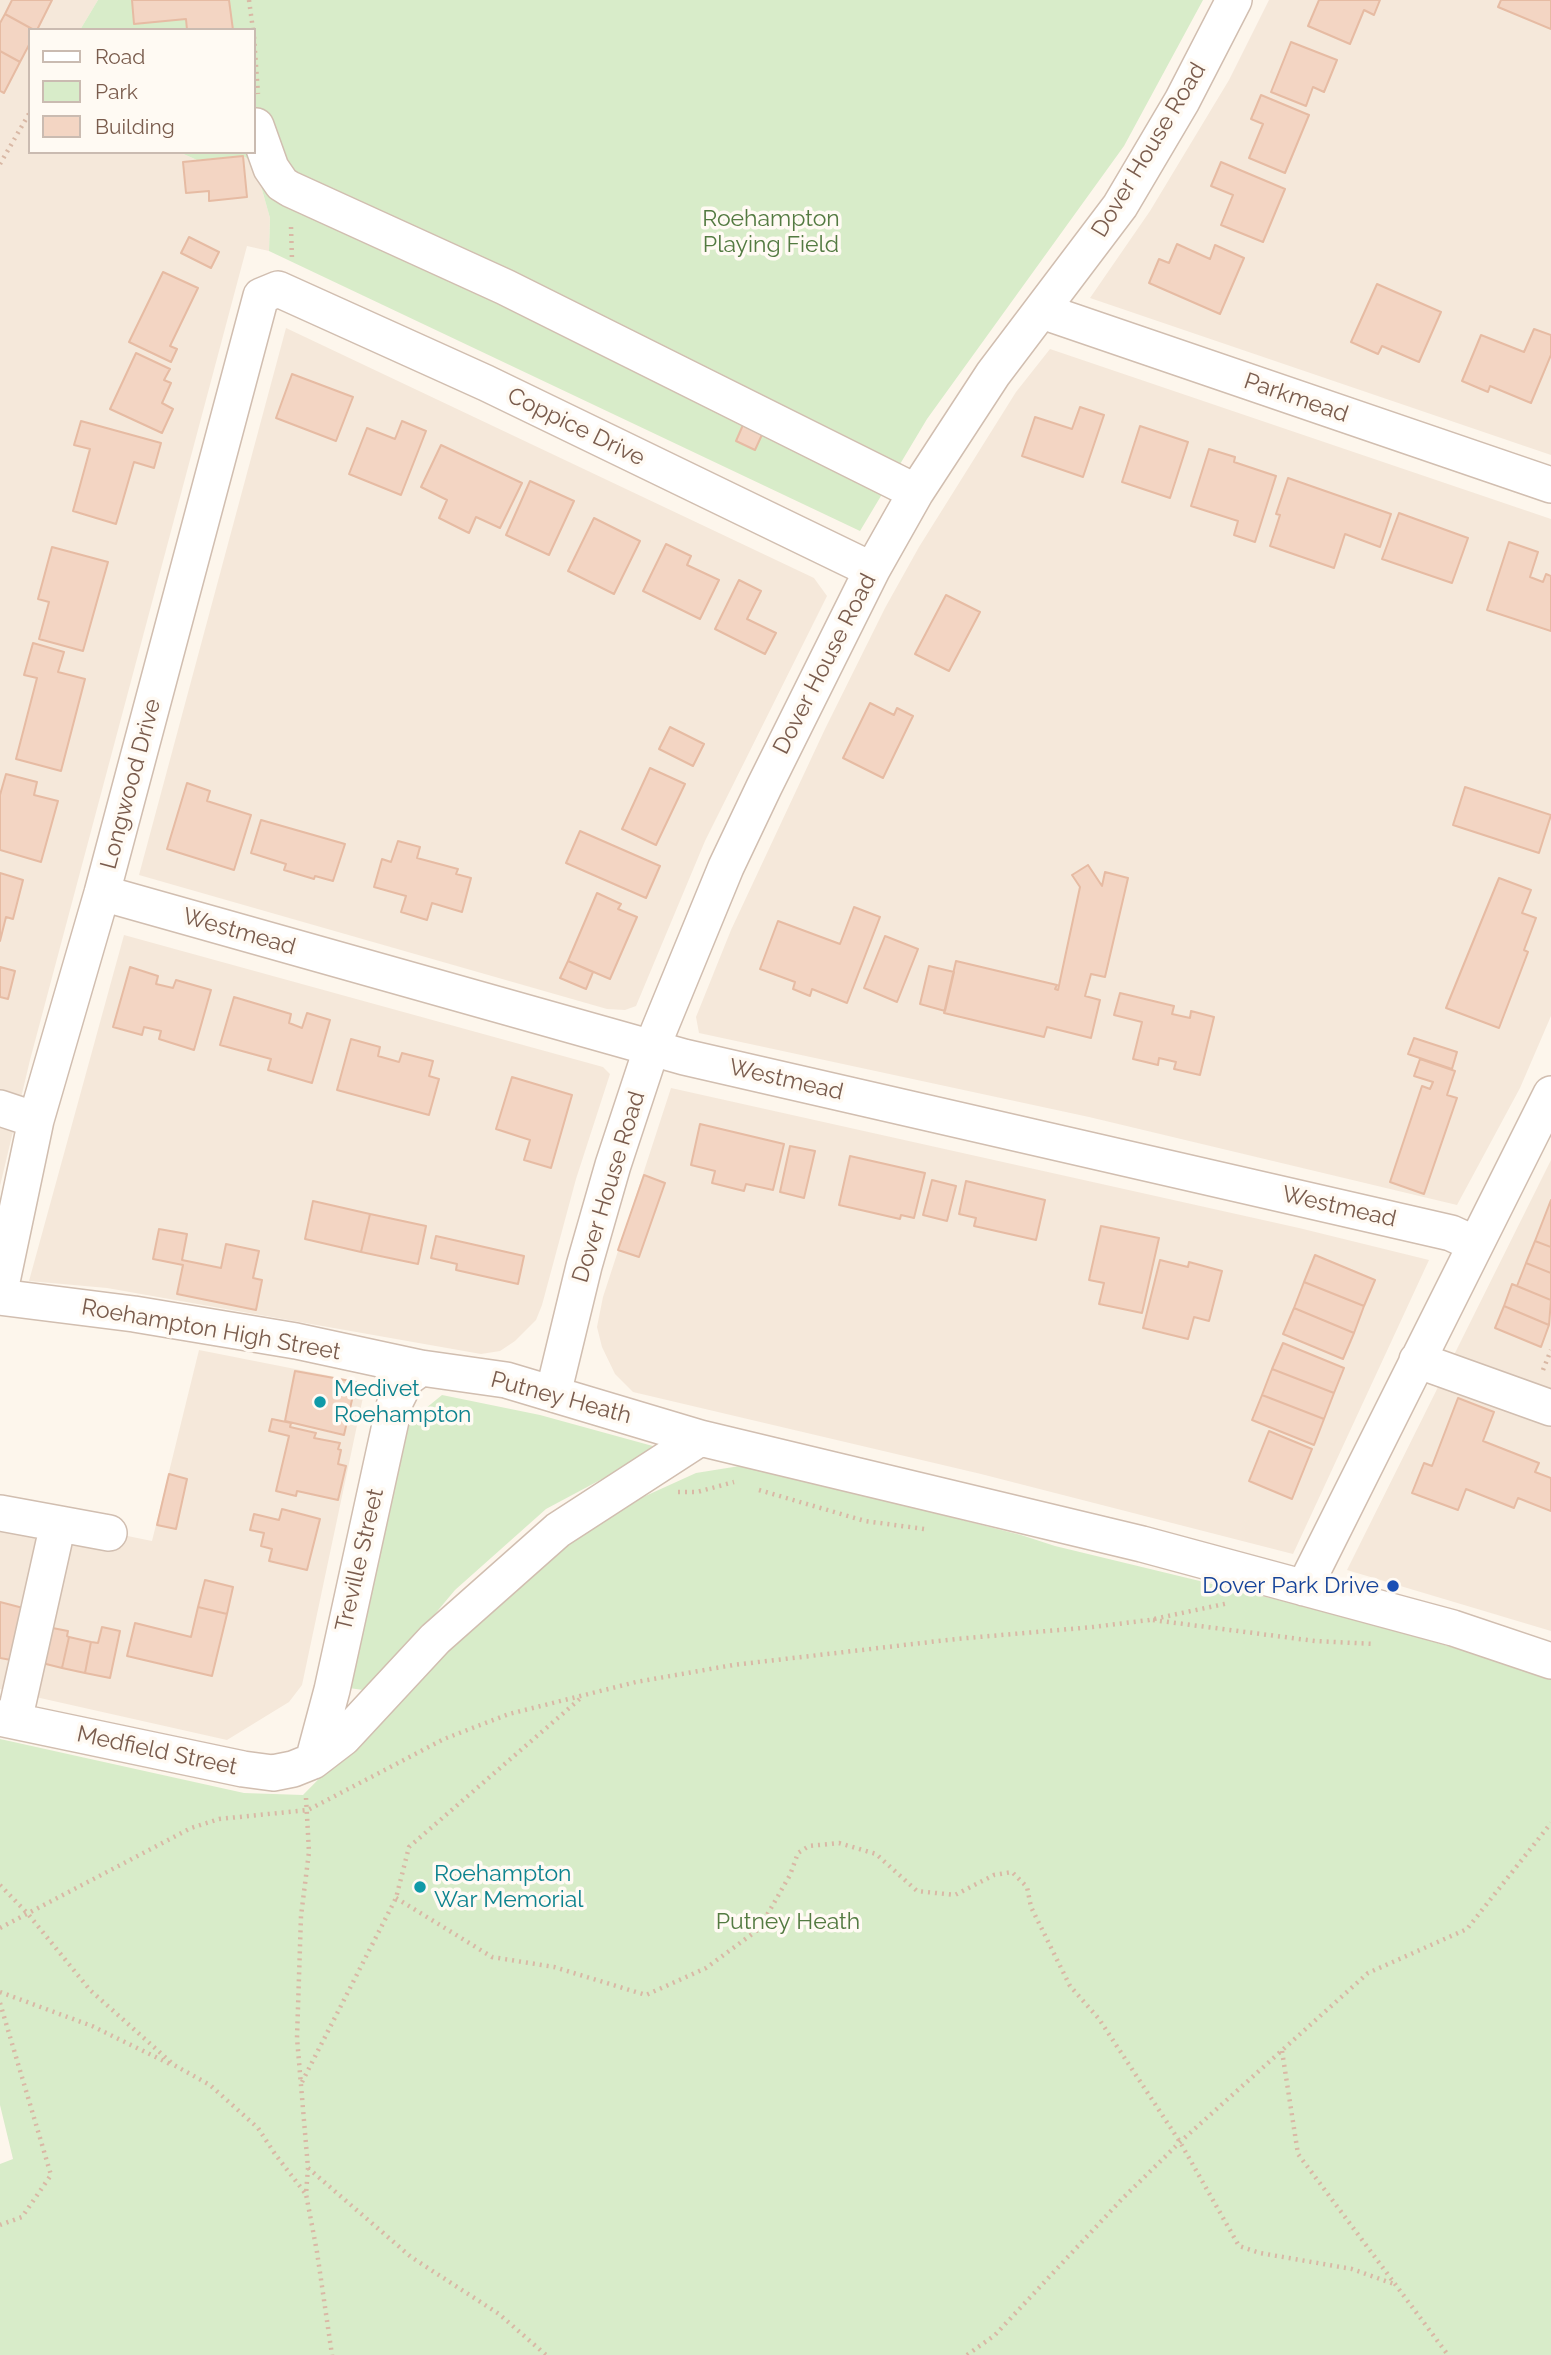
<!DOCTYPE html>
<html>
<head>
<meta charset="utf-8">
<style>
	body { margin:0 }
	#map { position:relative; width:1551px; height:2355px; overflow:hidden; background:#fdf6ec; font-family:Raleway,sans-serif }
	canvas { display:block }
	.legend { position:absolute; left:28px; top:28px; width:228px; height:126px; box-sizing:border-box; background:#fffaf3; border:2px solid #cabbb1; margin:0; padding:9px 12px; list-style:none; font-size:21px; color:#7a5c4d }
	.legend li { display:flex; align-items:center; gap:14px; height:35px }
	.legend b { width:35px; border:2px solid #cabbb1 }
</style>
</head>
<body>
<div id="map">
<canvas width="1551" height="2355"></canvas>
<ul class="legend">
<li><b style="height:9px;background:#fff"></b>Road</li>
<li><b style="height:19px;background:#d8ecc9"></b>Park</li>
<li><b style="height:19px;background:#f3d5c3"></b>Building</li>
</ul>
</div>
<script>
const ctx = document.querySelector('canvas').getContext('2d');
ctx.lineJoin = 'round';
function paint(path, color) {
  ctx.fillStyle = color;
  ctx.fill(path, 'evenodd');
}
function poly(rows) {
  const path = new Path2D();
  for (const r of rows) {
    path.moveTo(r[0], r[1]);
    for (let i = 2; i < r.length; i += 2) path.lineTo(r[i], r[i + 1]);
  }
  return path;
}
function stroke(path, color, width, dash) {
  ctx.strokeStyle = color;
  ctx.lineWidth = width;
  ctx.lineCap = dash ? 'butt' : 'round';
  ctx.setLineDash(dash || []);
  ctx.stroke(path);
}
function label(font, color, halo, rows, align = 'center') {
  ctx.font = font + ' Raleway,sans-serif';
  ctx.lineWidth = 7;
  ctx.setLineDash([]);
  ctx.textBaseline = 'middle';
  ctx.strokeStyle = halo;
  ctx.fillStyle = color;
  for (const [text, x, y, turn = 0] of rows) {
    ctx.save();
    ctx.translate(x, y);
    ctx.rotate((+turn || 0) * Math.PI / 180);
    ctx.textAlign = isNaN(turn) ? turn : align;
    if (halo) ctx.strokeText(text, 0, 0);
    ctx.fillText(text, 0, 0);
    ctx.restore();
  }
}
const residential = poly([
	[0,0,98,0,80,30,30,30,30,152,179,152,197,160,243,156,250,160,257,172,270,218,269,251,247,246,30,1060,0,1186],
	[1269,0,1551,0,1551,455,1090,298,1150,211,1229,80],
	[286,328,814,578,827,596,705,841,636,1006,625,1010,607,1009,139,875],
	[1050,349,1551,519,1551,1016,1520,1088,1457,1205,1089,1117,699,1033,696,1017,731,930,825,729,885,608,919,547,1016,392],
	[124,935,603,1067,610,1074,576,1179,542,1305,536,1320,515,1341,500,1351,481,1354,107,1288,29,1281],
	[671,1088,1299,1228,1429,1260,1293,1554,981,1474,633,1392,615,1374,602,1347,597,1327,603,1297],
	[1551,1160,1551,1631,1347,1570],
	[199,1350,366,1383,302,1685,289,1702,227,1740,0,1689,0,1510,152,1541]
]);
const green = poly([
	[98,0,1203,0,1124,146,927,419,860,531,269,251,270,218,257,172,250,160,243,156,197,160,179,152,254,152,254,30,80,30],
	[442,1395,540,1415,660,1448,546,1509,455,1590,388,1670,363,1690,349,1688,351,1654,409,1422],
	[746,1465,1021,1535,1055,1546,1361,1620,1551,1677,1551,2355,0,2355,0,2164,13,2159,0,2105,0,1739,244,1793,303,1795,466,1629,588,1522,696,1473]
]);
const building = poly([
	[12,0,52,0,37,30,34,30,5,14,12,0],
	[132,0,229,0,233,30,187,30,186,19,134,24,132,0],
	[1319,0,1380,0,1374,15,1364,10,1350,44,1308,26,1319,0],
	[1501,0,1551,0,1551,29,1498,7,1501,0],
	[5,14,34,30,30,30,30,43,20,62,0,51,0,23,5,14],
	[1291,42,1337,60,1324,92,1313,87,1306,106,1271,92,1291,42],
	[0,51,20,62,4,93,0,91,0,51],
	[1261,95,1309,115,1285,173,1249,158,1263,124,1251,119,1261,95],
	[243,156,247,197,209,201,209,191,186,193,183,162,243,156],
	[1221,162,1285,189,1263,242,1221,225,1233,195,1211,186,1221,162],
	[189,237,219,252,211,268,181,253,189,237],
	[1177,244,1210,259,1215,245,1244,258,1220,314,1149,283,1159,259,1169,263,1177,244],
	[163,272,198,288,170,346,177,349,171,362,129,342,163,272],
	[1377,284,1441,312,1419,362,1382,346,1378,354,1351,342,1377,284],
	[1534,329,1551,335,1551,355,1531,403,1490,386,1488,392,1462,381,1481,335,1524,352,1534,329],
	[136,353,170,369,164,380,171,383,162,403,173,409,162,433,110,409,136,353],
	[292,374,353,397,336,441,276,418,292,374],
	[1080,407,1104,415,1083,477,1022,456,1035,417,1072,429,1080,407],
	[746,418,765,428,755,450,736,441,746,418],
	[81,421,161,443,154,468,134,462,116,524,73,511,90,449,74,445,81,421],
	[402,421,426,431,401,495,349,474,367,428,395,439,402,421],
	[1140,426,1188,442,1170,498,1122,482,1140,426],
	[441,445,522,483,500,528,476,517,469,533,439,518,447,500,421,487,441,445],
	[1209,449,1235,457,1234,462,1276,476,1255,542,1234,535,1238,521,1191,506,1209,449],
	[1288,478,1391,514,1380,547,1345,534,1334,568,1270,546,1280,515,1276,514,1288,478],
	[530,481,574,501,549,555,506,535,530,481],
	[1399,513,1468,538,1452,583,1382,559,1399,513],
	[594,518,640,541,614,594,568,571,594,518],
	[1509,542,1538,552,1530,577,1543,582,1546,574,1551,576,1551,631,1487,610,1509,542],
	[666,544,691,556,687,565,719,580,700,619,643,591,666,544],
	[52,547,108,562,83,651,39,639,49,602,38,599,52,547],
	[739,580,761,591,747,619,776,633,765,654,715,629,739,580],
	[946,595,980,612,949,671,915,654,946,595],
	[33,643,64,652,58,672,85,679,61,771,16,759,37,678,24,675,33,643],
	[870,703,894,715,897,708,913,716,883,778,843,758,870,703],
	[670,727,704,744,693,766,659,749,670,727],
	[650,768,685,784,656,845,622,829,650,768],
	[6,774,37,782,34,795,58,801,41,862,0,850,0,795,6,774],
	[187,783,210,791,207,801,251,815,234,870,167,849,187,783],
	[1465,787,1551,815,1539,853,1453,825,1465,787],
	[261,820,345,844,333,881,315,876,314,879,284,870,286,864,251,853,261,820],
	[580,831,660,866,646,898,566,863,580,831],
	[398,841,420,847,417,858,458,869,456,874,471,878,462,912,432,903,427,920,401,912,406,896,374,887,382,859,391,862,398,841],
	[1088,865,1102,886,1105,872,1128,878,1105,977,1091,974,1085,996,1100,1000,1091,1038,1047,1027,1044,1037,944,1013,956,961,1057,985,1055,989,1058,990,1080,887,1072,875,1088,865],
	[0,873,23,880,13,919,6,917,0,941,0,873],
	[1499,878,1531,890,1522,913,1536,918,1524,950,1528,952,1499,1028,1446,1008,1499,878],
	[597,893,621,904,618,909,637,917,610,979,568,961,597,893],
	[854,907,880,917,847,1003,812,989,810,996,793,989,795,982,760,969,778,921,840,944,854,907],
	[885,936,918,949,897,1002,864,988,885,936],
	[568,961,593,972,586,989,560,978,568,961],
	[929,966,954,972,945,1011,920,1004,929,966],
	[0,967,15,971,8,999,0,997,0,967],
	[130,967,158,976,156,984,173,988,176,980,211,990,194,1050,159,1039,161,1031,144,1027,142,1035,113,1027,130,967],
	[1120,993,1174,1006,1172,1014,1190,1018,1191,1011,1214,1017,1200,1075,1174,1069,1176,1062,1159,1058,1158,1065,1133,1059,1142,1022,1114,1015,1120,993],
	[234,997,291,1014,289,1023,302,1028,307,1013,330,1020,312,1083,268,1070,271,1059,220,1045,234,997],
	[1414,1038,1457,1052,1452,1069,1408,1054,1414,1038],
	[351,1039,380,1047,378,1056,399,1062,402,1053,433,1061,429,1076,439,1079,429,1115,337,1090,351,1039],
	[1420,1059,1455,1071,1447,1095,1457,1098,1424,1194,1390,1182,1422,1086,1430,1089,1433,1082,1414,1076,1420,1059],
	[512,1077,572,1095,551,1168,524,1160,530,1140,496,1129,512,1077],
	[700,1124,784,1144,773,1190,746,1184,744,1191,712,1183,715,1171,691,1165,700,1124],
	[790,1146,815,1151,804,1198,780,1192,790,1146],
	[850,1156,925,1173,914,1218,901,1215,900,1219,839,1205,850,1156],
	[644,1175,665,1183,639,1257,618,1250,644,1175],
	[932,1180,956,1186,947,1221,923,1215,932,1180],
	[966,1181,1045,1200,1036,1240,974,1226,976,1218,959,1214,966,1181],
	[1551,1200,1551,1247,1535,1241,1551,1200],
	[313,1201,370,1214,361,1252,305,1239,313,1201],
	[370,1214,426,1226,418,1264,361,1252,370,1214],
	[1101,1226,1159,1238,1142,1313,1099,1304,1104,1283,1089,1280,1101,1226],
	[159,1229,187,1234,182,1260,221,1268,226,1244,259,1251,253,1278,262,1280,256,1310,177,1294,183,1265,153,1259,159,1229],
	[436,1236,524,1256,518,1284,456,1270,457,1264,431,1258,436,1236],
	[1535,1241,1551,1247,1551,1273,1526,1263,1535,1241],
	[1315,1255,1375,1280,1364,1306,1304,1282,1315,1255],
	[1160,1260,1188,1267,1189,1262,1222,1271,1209,1321,1194,1317,1188,1339,1143,1328,1160,1260],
	[1526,1263,1551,1273,1551,1300,1517,1286,1526,1263],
	[1304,1282,1364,1306,1354,1333,1294,1308,1304,1282],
	[1512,1284,1551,1300,1549,1325,1504,1306,1512,1284],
	[1504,1306,1549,1325,1541,1347,1495,1328,1504,1306],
	[1294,1308,1354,1333,1343,1359,1283,1334,1294,1308],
	[1283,1343,1344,1368,1334,1393,1272,1369,1283,1343],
	[1272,1369,1334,1393,1324,1419,1262,1395,1272,1369],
	[295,1371,356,1382,344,1435,285,1421,295,1371],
	[1262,1395,1324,1419,1314,1445,1252,1420,1262,1395],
	[1458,1398,1494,1412,1483,1441,1539,1463,1535,1472,1551,1478,1551,1511,1518,1498,1514,1508,1466,1489,1458,1510,1412,1493,1424,1463,1432,1466,1458,1398],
	[272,1419,291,1423,290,1427,316,1433,314,1438,340,1443,338,1449,341,1450,338,1464,346,1466,338,1500,297,1491,296,1496,276,1491,289,1436,269,1431,272,1419],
	[1269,1431,1312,1449,1292,1499,1249,1481,1269,1431],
	[169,1474,187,1479,176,1529,157,1525,169,1474],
	[282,1509,320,1519,307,1570,269,1561,272,1549,261,1546,264,1533,250,1530,254,1514,279,1520,282,1509],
	[205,1580,233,1587,227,1614,198,1607,205,1580],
	[0,1602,23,1608,11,1660,0,1658,0,1602],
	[198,1607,227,1614,212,1676,127,1656,135,1623,191,1637,198,1607],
	[42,1626,68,1631,67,1636,69,1637,62,1668,34,1661,42,1626],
	[102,1627,120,1631,110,1678,85,1673,91,1642,98,1643,102,1627],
	[69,1637,91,1642,85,1673,62,1668,69,1637]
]);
const path = poly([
	[249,0,253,30],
	[254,37,258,94],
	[0,164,30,112],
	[291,227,292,260],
	[1543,1370,1551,1350],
	[759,1490,865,1521,924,1529],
	[678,1492,697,1492,734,1482],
	[1153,1620,1315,1641,1374,1644],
	[306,1798,309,1852,301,1916,297,2038,308,2168,306,2194,317,2252,332,2355],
	[0,1885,28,1914,90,1990,174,2065,210,2085,258,2128,275,2154,305,2193],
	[396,1898,492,1957,554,1967,646,1995,706,1968,759,1929,790,1875,798,1853,809,1846,839,1843,876,1854,917,1891,955,1895,994,1875,1012,1872,1027,1887,1031,1907,1070,1986,1099,2019,1180,2142,1239,2246,1260,2253,1352,2269,1394,2284],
	[0,1928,191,1828,219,1819,308,1810,444,1739,509,1714,636,1682,733,1665,956,1639,1093,1627,1149,1620,1229,1603],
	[0,1992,92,2026,170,2064],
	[0,2003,51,2175,22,2217,0,2225],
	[1282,2051,1298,2154,1448,2355],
	[302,2082,396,1898,409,1847,582,1697],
	[308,2168,411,2257,499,2314,546,2355],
	[967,2355,995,2335,1122,2199,1180,2142,1368,1973,1467,1929,1551,1823]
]);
const minor = poly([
	[256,126,271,168,282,184,290,189,505,287,916,492],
	[1042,311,1551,485],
	[102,893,684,1057,1451,1233,1475,1244],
	[0,1108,36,1120],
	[0,1291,36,1120,102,893,261,296,278,289,486,383,872,570],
	[0,1297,134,1314,296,1341,421,1368,506,1380,700,1438,1142,1544,1453,1628,1551,1661],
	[1417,1360,1551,1408],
	[553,1394,584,1266,613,1165,652,1047,726,867,764,787,872,570,916,492,993,374,1120,206,1182,101,1234,0],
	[0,1513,109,1533],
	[1304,1588,1551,1094],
	[0,1718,243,1769,273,1773,293,1769,313,1761,343,1738,435,1639,558,1530,700,1438],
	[14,1721,58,1524],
	[313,1761,332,1690,395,1402,407,1378,421,1368]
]);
const markers = [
	[320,1402,7,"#0f9aa8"],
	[1393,1586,7,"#1a4fb4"],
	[420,1887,7,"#0f9aa8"]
];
const streetNames = [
	["Dover House Road",1149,150,-59],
	["Parkmead",1296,398,19],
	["Coppice Drive",576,427,26],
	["Dover House Road",825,664,-63],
	["Longwood Drive",131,784,-75],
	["Westmead",239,932,16],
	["Westmead",786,1080,13],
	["Dover House Road",609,1187,-73],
	["Westmead",1339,1207,13],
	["Roehampton High Street",211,1330,10],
	["Putney Heath",561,1398,15],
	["Treville Street",360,1560,-77],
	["Medfield Street",157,1751,12]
];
const parkNames = [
	["Roehampton",771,219],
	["Playing Field",771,245],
	["Putney Heath",788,1922]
];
const cultureNames = [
	["Medivet",334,1389],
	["Roehampton",334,1415],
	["Roehampton",434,1874],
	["War Memorial",434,1900]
];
const transitNames = [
	["Dover Park Drive",1379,1586]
];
paint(residential, '#f5e8da');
paint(green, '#d8ecc9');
paint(building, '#f3d5c3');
stroke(building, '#e6bba3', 2);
stroke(minor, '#d1beb0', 38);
stroke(path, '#d9b8a5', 4.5, [2, 5]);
stroke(minor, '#fff', 35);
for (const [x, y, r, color] of markers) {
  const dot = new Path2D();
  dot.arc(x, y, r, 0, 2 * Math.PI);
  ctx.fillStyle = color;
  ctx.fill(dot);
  stroke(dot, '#fffaf3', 2.5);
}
label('23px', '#7a5c4d', '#fffaf3', streetNames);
label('23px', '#537a41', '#fffaf3', parkNames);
label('23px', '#0d838f', '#fffaf3', cultureNames, 'left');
label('23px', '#164399', '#fffaf3', transitNames, 'right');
</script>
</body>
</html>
